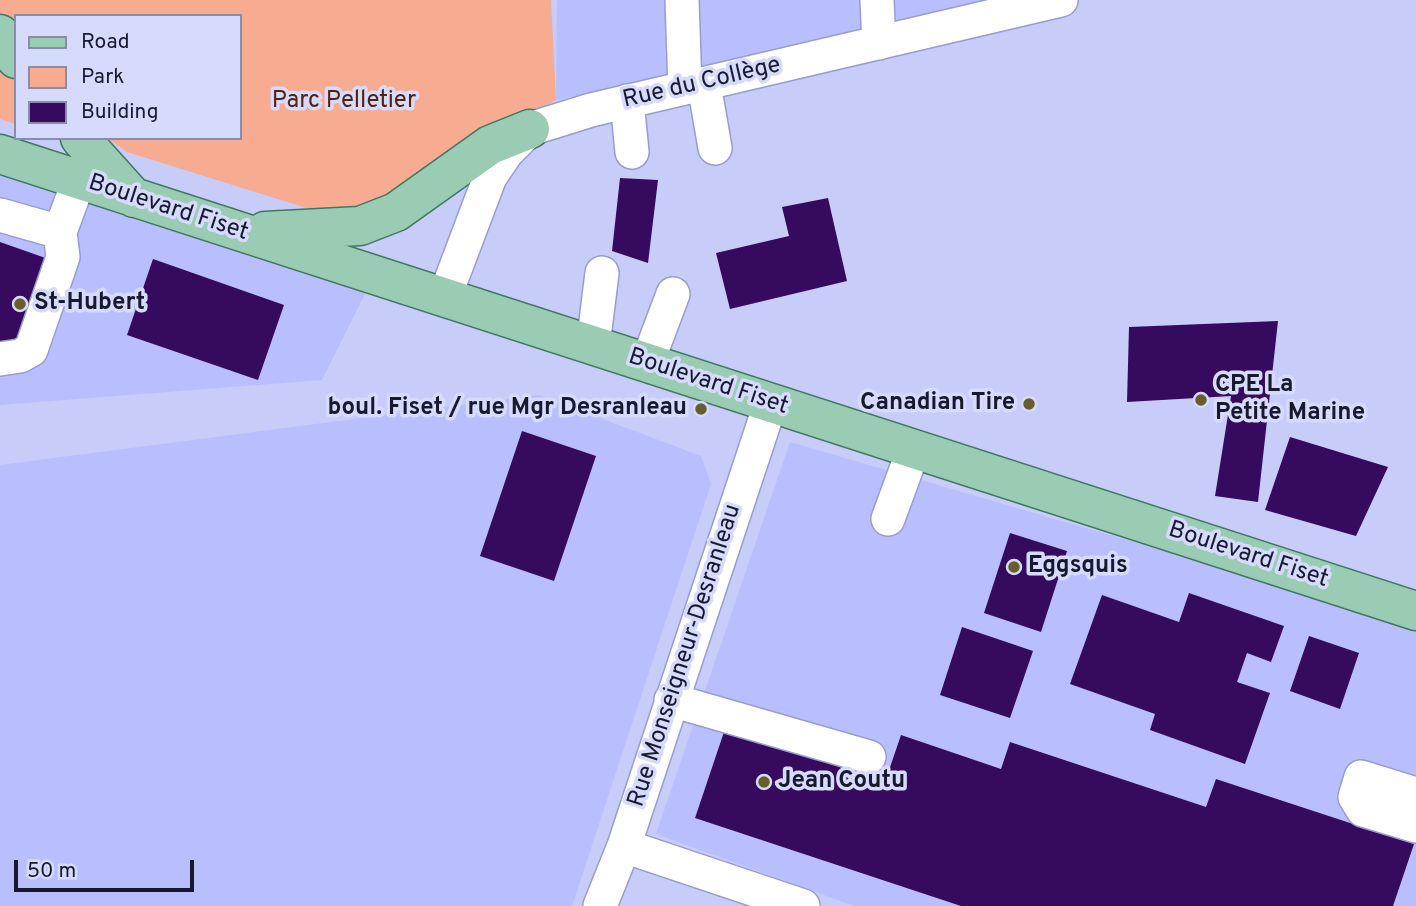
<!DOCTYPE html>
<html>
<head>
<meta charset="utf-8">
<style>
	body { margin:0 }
	#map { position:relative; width:1416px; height:906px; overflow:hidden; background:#c7ccf9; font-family:Overpass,sans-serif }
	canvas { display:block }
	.legend { position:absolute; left:14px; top:14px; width:228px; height:126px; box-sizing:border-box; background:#d6dafc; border:2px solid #8a8da9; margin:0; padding:9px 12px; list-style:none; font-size:21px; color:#17192d }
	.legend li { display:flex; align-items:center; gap:14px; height:35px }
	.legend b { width:35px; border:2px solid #8a8da9 }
	.scale { position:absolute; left:14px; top:860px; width:180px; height:32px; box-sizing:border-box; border:4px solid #17192d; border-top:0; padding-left:9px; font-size:21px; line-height:24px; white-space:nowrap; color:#17192d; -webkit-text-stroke:5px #d6dafc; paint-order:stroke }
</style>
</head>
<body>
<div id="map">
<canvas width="1416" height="906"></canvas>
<ul class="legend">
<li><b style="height:9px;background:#99ccb2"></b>Road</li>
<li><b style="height:19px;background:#f7ab91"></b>Park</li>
<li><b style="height:19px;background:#350a5f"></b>Building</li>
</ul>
<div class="scale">50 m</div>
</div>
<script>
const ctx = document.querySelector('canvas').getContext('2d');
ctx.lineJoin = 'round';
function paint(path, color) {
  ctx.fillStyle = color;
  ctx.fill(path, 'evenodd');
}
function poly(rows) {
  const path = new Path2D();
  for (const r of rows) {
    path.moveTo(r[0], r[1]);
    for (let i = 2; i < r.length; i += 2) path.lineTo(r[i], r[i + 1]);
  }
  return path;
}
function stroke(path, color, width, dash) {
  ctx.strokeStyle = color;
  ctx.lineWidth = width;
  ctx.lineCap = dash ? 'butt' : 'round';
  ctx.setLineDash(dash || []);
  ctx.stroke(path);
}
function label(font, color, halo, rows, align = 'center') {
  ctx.font = font + ' Overpass,sans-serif';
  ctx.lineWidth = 7;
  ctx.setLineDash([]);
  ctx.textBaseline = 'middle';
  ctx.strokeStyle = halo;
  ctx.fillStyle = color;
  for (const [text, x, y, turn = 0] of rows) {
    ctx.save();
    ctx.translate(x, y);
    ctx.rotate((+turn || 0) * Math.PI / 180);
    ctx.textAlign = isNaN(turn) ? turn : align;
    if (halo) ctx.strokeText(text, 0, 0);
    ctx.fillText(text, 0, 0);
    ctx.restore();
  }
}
const built = poly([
	[557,0,1005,0,556,100],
	[0,167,369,286,322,380,0,405],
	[539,395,701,456,711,484,572,906,0,906,0,465],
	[790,442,1416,624,1416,906,854,906,656,834]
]);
const green = poly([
	[0,0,551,0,556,100,345,220,127,152,107,138,240,138,240,16,16,16,16,48,0,16],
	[0,48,16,68,16,124,0,119]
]);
const building = poly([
	[620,178,658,180,648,263,612,251],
	[828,198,847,281,730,309,716,253,789,236,782,207],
	[0,242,54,261,25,347,0,356],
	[153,259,284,305,258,380,127,335],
	[1278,321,1258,502,1215,496,1231,396,1127,402,1129,327],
	[522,431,596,456,554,581,480,556],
	[1290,437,1388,467,1356,536,1265,510],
	[1010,533,1067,551,1041,632,984,613],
	[1189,593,1284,626,1271,662,1247,653,1237,682,1270,693,1245,764,1150,730,1155,714,1070,684,1102,595,1179,622],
	[962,627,1033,651,1010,718,940,695],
	[1309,636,1359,653,1340,709,1290,691],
	[725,729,885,782,901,735,1001,769,1010,742,1206,807,1216,779,1414,844,1393,906,961,906,695,818]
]);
const minor = poly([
	[682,0,685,88],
	[877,0,879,43],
	[704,84,715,148],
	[627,101,632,152],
	[0,215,60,232,79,180],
	[445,296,490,177,507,152,530,129,591,110,1061,0],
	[593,345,602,273],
	[0,359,20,356,31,350,63,257,60,232],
	[647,363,673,294],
	[888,519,914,448],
	[671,700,869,757],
	[1416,794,1361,777,1355,797,1363,810,1416,826],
	[624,846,803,906],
	[600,906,624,846,770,405]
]);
const major = poly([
	[0,34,16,59],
	[80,138,134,198],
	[0,154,1416,611],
	[265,231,360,226,396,212,490,145,530,129]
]);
const markers = [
	[20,304,7,"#675e2b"],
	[1201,400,7,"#675e2b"],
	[1029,404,7,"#675e2b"],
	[701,409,7,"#675e2b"],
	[1014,567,7,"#675e2b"],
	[764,782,7,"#675e2b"]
];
const streetNames = [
	["Rue du Collège",702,84,-13],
	["Boulevard Fiset",168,209,18],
	["Boulevard Fiset",708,383,18],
	["Boulevard Fiset",1248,556,18],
	["Rue Monseigneur-Desranleau",686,656,-72]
];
const parkNames = [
	["Parc Pelletier",344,102]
];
const poiNames = [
	["St-Hubert",34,304],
	["CPE La",1215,386],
	["Petite Marine",1215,414],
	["Canadian Tire",1015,404,"right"],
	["boul. Fiset / rue Mgr Desranleau",687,409,"right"],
	["Eggsquis",1028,567],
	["Jean Coutu",778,782]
];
paint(built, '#b9bffe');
paint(green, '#f7ab91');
paint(building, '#350a5f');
stroke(minor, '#979cd2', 36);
stroke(major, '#3f7762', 41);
stroke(minor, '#fff', 33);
stroke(major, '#99ccb2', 38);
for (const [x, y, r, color] of markers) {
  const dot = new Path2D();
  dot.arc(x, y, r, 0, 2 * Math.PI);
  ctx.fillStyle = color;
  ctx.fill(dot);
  stroke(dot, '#d6dafc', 2.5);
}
label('24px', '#17192d', '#d6dafc', streetNames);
label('24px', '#52210f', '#d6dafc', parkNames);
label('bold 24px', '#17192d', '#d6dafc', poiNames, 'left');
</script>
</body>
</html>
